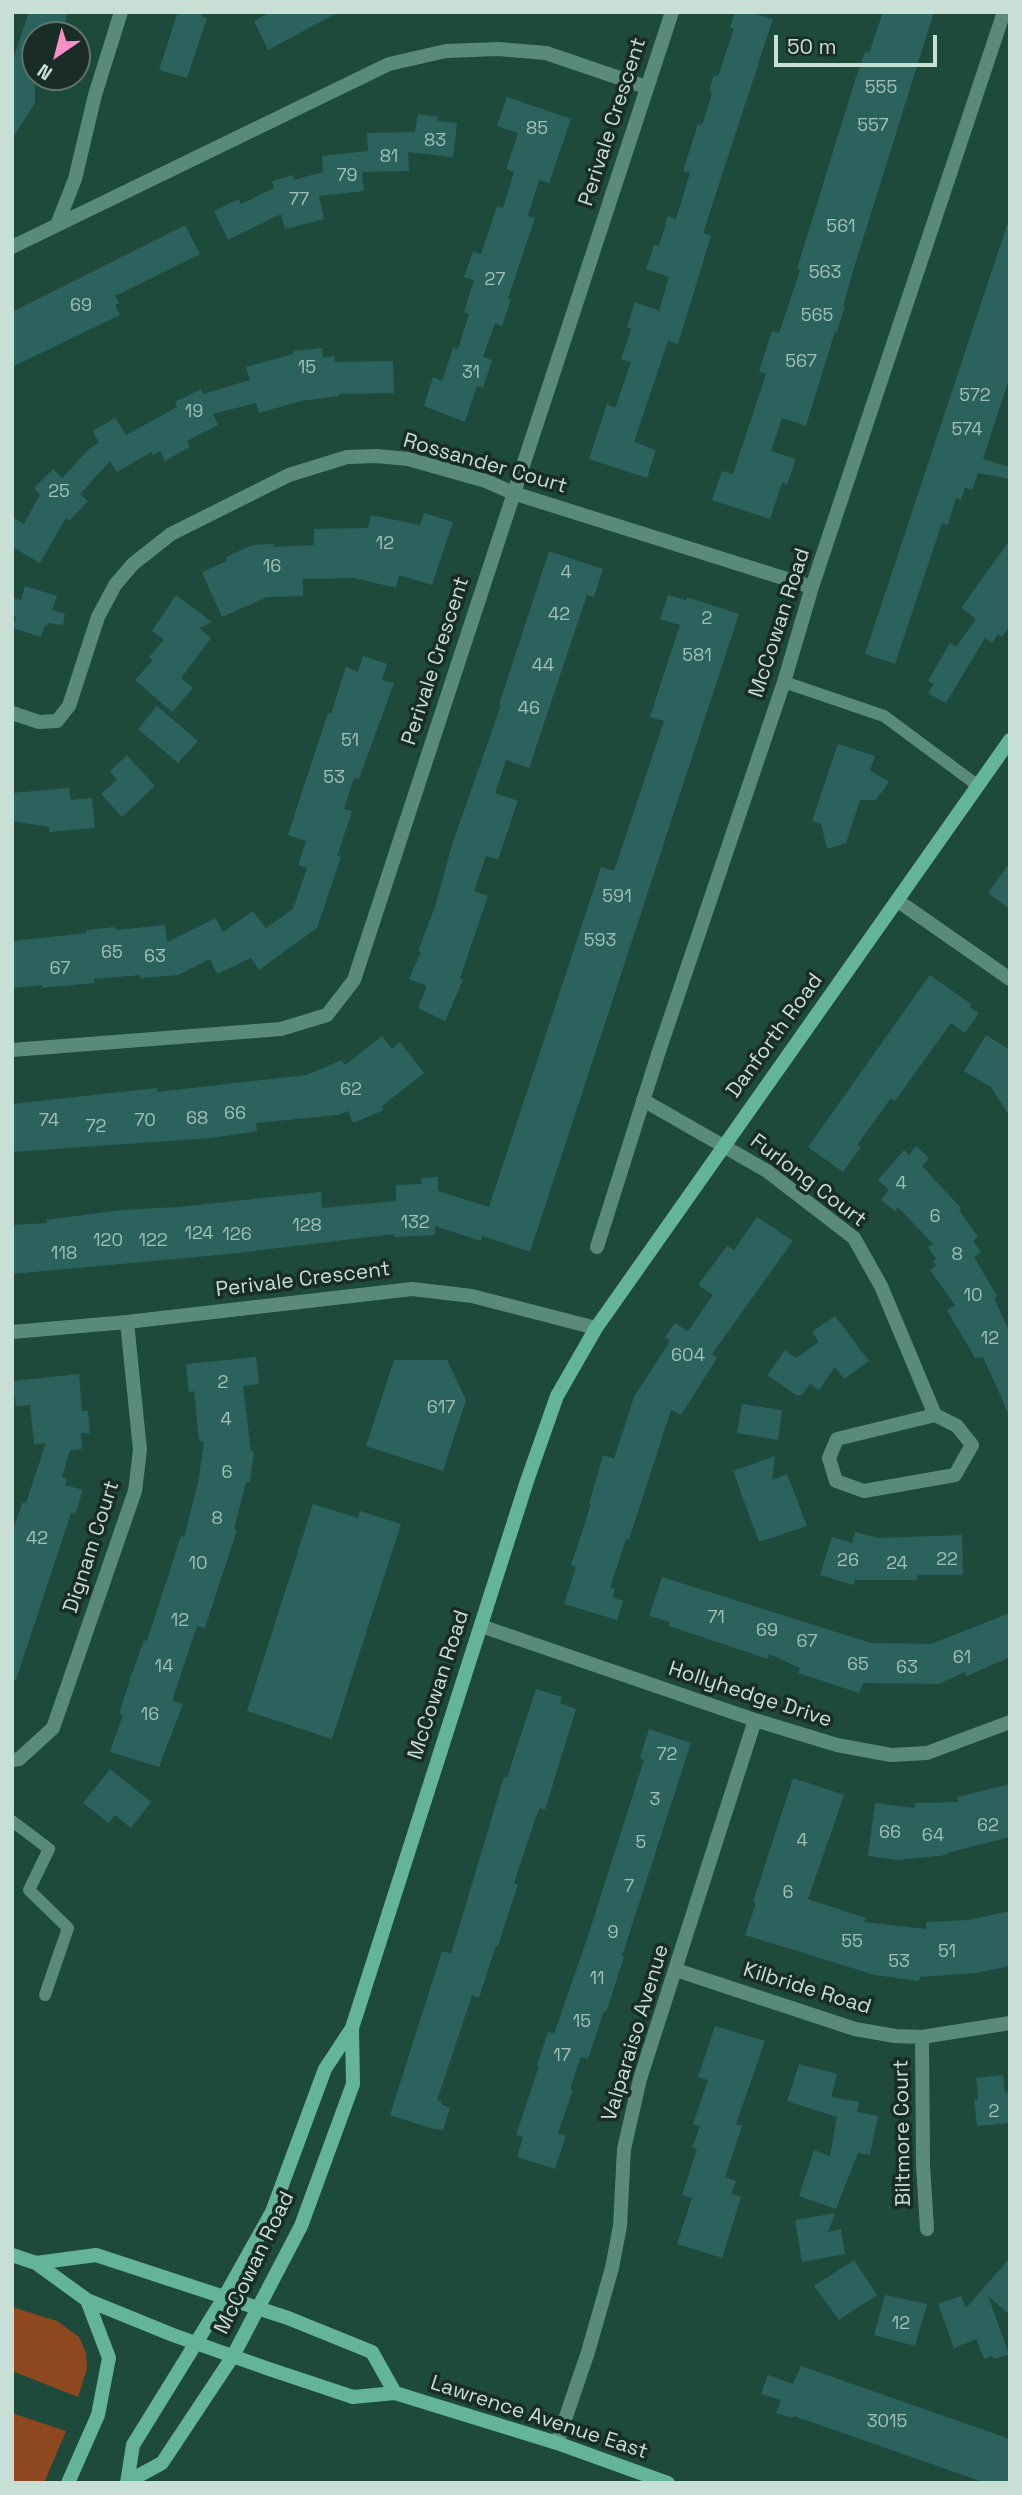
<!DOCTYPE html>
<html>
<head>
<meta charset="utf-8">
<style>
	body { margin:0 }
	#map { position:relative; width:1022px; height:2495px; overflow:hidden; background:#1d4a3b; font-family:"Space Grotesk",sans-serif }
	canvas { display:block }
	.frame { position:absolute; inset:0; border:14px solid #c7dfd5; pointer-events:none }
	.north { position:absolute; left:21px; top:21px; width:70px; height:70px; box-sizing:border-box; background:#192c25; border:2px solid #5f746b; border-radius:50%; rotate:215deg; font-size:19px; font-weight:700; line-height:28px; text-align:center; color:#c7dfd5 }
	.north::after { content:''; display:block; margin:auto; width:24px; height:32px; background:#fa8fc7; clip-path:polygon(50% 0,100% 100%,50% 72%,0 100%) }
	.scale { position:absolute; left:774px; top:35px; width:163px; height:32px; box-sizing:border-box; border:4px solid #c7dfd5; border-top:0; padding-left:9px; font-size:21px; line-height:24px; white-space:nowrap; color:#c7dfd5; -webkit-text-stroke:5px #192c25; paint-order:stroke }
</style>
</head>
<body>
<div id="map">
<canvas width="1022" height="2495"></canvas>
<div class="frame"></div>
<div class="north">N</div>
<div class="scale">50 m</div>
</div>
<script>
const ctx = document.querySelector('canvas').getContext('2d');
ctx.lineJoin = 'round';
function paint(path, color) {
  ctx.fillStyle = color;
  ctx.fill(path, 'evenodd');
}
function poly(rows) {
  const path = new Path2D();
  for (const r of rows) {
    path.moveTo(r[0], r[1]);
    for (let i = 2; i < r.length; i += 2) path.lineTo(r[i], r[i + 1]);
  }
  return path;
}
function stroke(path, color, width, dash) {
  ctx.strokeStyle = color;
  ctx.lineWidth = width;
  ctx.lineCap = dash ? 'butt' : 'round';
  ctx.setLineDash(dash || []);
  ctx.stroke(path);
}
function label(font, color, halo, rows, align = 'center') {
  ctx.font = font + ' "Space Grotesk",sans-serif';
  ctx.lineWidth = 7;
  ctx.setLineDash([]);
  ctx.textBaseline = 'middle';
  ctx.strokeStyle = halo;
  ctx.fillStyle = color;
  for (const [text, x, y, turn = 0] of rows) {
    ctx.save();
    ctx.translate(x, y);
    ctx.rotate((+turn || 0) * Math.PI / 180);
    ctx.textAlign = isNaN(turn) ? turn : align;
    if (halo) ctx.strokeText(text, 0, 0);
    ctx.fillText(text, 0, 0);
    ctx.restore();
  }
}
const green = poly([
	[12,2307,57,2321,79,2337,86,2353,87,2369,78,2397,12,2371],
	[12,2413,66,2431,44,2483,12,2483]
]);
const building = poly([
	[29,12,68,12,61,35,35,35,35,103,12,139,12,62],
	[178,12,202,12,201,16,207,18,187,78,159,70],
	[271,12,339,12,268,50,254,21],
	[735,12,749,12,773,19,703,233,711,236,678,344,668,341,634,442,656,450,647,478,589,459,607,404,615,408,631,362,621,359,631,329,627,327,635,302,659,311,669,277,646,269,654,245,659,246,668,216,676,219,690,173,683,171,698,124,702,125,712,93,709,92,714,75,718,76,734,29,730,28],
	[883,12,934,12,852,274,843,307,845,307,837,332,835,331,806,426,782,418,771,451,796,459,787,484,782,483,770,519,712,500,722,471,733,474,766,374,759,371,772,331,779,333,800,270,797,269,855,80,865,52,869,53],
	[507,97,571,119,549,183,539,180,528,216,535,218,508,298,511,299,502,326,495,323,483,357,492,360,483,388,477,386,465,422,424,406,433,377,442,381,453,348,458,349,469,314,464,312,474,280,464,277,473,252,481,254,497,206,503,208,514,172,506,169,518,133,497,126],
	[418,114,438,117,437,121,457,123,453,157,408,152,409,171,362,172,364,191,319,196,324,219,285,229,281,214,228,240,214,211,239,199,241,204,274,188,272,181,293,175,294,180,323,172,322,156,368,151,367,133,415,132],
	[185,225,200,254,115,296,119,303,115,305,120,315,12,367,12,312],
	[1007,225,1010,226,1010,376,983,459,1010,467,1010,479,978,473,972,490,965,487,961,500,956,498,948,525,942,523,895,664,865,654],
	[322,348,323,358,334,356,335,362,393,361,394,393,339,394,339,396,301,401,259,413,256,403,213,414,218,425,187,441,190,447,165,461,160,451,153,455,151,452,117,472,110,461,80,494,88,501,69,521,66,518,40,563,12,547,12,517,24,524,40,494,34,488,53,469,62,478,90,448,99,443,93,431,115,418,126,435,177,407,175,402,201,389,203,394,250,380,246,367,293,354,293,351],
	[424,513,453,522,432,585,399,575,396,588,354,578,303,579,303,596,267,597,222,617,202,572,227,561,226,557,252,545,274,544,274,547,314,545,314,529,368,528,371,515,420,525],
	[1010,540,1010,625,1002,637,998,634,992,643,985,638,946,703,928,693,934,684,928,681,950,643,956,647,976,619,961,608],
	[549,551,603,569,594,597,587,595,529,768,506,760,495,793,518,801,498,860,486,856,474,891,488,896,460,978,463,980,445,1021,418,1008,427,986,409,979,421,952,418,951,435,907,452,845,501,705,499,705],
	[25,586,57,596,52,610,65,614,63,625,48,623,47,626,45,625,41,637,13,628,16,617,12,616,12,598,21,600],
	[176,595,212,622,199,628,211,638,181,678,193,688,172,712,135,680,153,660,149,657,164,640,152,631],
	[668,595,686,600,687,597,739,614,530,1252,482,1236,481,1241,435,1226,435,1235,394,1237,394,1234,229,1254,12,1274,12,1225,47,1223,46,1220,122,1210,178,1207,321,1192,322,1208,396,1201,396,1185,422,1184,421,1178,438,1177,438,1191,489,1207,601,867,614,871,664,721,650,717,680,625,660,619],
	[363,656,387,664,382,680,394,683,359,779,354,778,344,809,352,811,337,856,341,857,317,928,259,970,251,958,217,974,210,959,178,975,141,978,140,975,94,979,94,983,42,988,42,985,12,988,12,941,87,933,86,930,115,927,116,930,165,925,167,942,216,918,223,932,253,911,266,928,293,909,307,868,298,865,306,841,288,835,328,713,331,714,346,667,358,672],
	[157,706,198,741,178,763,138,729],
	[838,744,875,756,870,770,889,782,876,800,860,800,846,843,827,849,821,824,812,821],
	[127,755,155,786,122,817,101,794,117,780,110,771],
	[69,788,71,800,92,798,95,828,49,832,49,827,12,821,12,793],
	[1010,862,1010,909,988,893],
	[930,975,971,1004,970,1007,979,1013,965,1033,951,1023,895,1101,891,1098,857,1145,861,1147,843,1172,808,1147],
	[986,1035,1010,1050,1010,1117,991,1087,964,1071],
	[382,1036,392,1049,400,1042,424,1073,382,1106,384,1110,353,1123,348,1111,338,1115,256,1123,257,1131,212,1138,12,1152,12,1104,157,1088,157,1092,306,1075,342,1060,345,1065],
	[916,1146,929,1158,922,1166,961,1208,959,1210,978,1237,973,1241,981,1252,974,1257,997,1296,994,1298,1010,1333,1010,1417,983,1357,975,1358,947,1310,955,1305,930,1270,936,1266,933,1261,936,1259,928,1247,933,1244,898,1207,895,1211,881,1200,889,1190,878,1180,904,1150,909,1155],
	[757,1217,793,1241,712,1354,717,1358,681,1415,671,1410,629,1540,626,1539,610,1588,615,1589,612,1597,623,1601,617,1620,564,1604,576,1567,571,1565,591,1504,589,1504,603,1455,614,1459,634,1397,670,1341,665,1337,675,1323,688,1331,713,1295,698,1285,727,1246,734,1250],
	[835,1316,869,1361,844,1379,835,1367,819,1390,810,1384,802,1395,796,1395,767,1375,785,1350,796,1358,819,1342,812,1332],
	[256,1357,259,1384,243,1386,251,1451,254,1452,250,1482,246,1482,234,1529,237,1530,205,1628,197,1626,172,1701,183,1704,159,1767,110,1752,123,1715,119,1713,131,1676,144,1640,147,1641,181,1536,184,1537,198,1483,204,1441,199,1441,194,1391,189,1392,186,1364],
	[394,1360,447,1360,466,1400,443,1471,366,1446],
	[79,1374,82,1411,88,1411,90,1433,81,1433,82,1449,70,1450,62,1477,67,1479,65,1485,83,1490,75,1514,71,1513,16,1680,12,1680,12,1531,23,1502,26,1503,46,1443,34,1444,30,1405,16,1406,13,1381],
	[742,1404,782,1410,778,1440,737,1433],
	[775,1456,772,1480,787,1474,807,1526,759,1542,733,1471],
	[313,1504,358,1518,360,1511,401,1524,332,1739,247,1711],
	[855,1532,879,1538,962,1535,963,1575,917,1575,917,1580,855,1580,854,1585,820,1575,832,1537,852,1543],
	[662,1577,871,1643,931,1644,1010,1613,1010,1657,967,1676,965,1672,939,1684,863,1683,859,1693,798,1673,800,1668,769,1654,768,1659,669,1626,670,1622,649,1616],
	[536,1689,562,1697,560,1703,576,1709,545,1810,540,1808,536,1817,514,1883,518,1884,498,1946,496,1946,479,1998,472,1995,437,2100,442,2101,441,2104,450,2108,443,2130,433,2129,390,2115,442,1951,451,1954,504,1777,507,1778],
	[649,1729,691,1743,622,1956,624,1957,606,2012,604,2011,588,2059,581,2057,570,2089,573,2090,558,2133,566,2136,555,2169,517,2157,523,2137,516,2135,539,2066,537,2065,548,2032,554,2034,588,1936,644,1760,640,1758],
	[110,1769,151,1802,131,1828,115,1815,109,1823,83,1803],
	[793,1778,844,1795,808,1899,866,1918,864,1922,926,1929,926,1922,968,1920,1010,1911,1010,1966,976,1973,920,1977,919,1981,875,1975,745,1935,756,1903,753,1902],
	[1010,1784,1010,1837,947,1853,947,1855,898,1860,868,1856,875,1803,915,1808,915,1803,958,1802,957,1797],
	[715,2026,765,2041,736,2124,742,2126,725,2177,736,2181,731,2193,741,2197,722,2258,677,2244,692,2198,682,2195,697,2149,692,2147,700,2127,693,2124,708,2080,698,2077],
	[799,2064,837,2074,831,2097,859,2102,857,2112,878,2116,870,2155,858,2153,836,2209,799,2196,814,2150,830,2156,837,2117,787,2101],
	[1003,2075,1005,2092,1010,2091,1010,2123,977,2126,974,2100,978,2099,976,2078],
	[835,2213,828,2232,841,2229,845,2254,802,2262,795,2220],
	[1010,2258,1010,2315,988,2296,1009,2354,994,2359,992,2356,984,2359,976,2339,954,2348,938,2304,961,2296,966,2308],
	[854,2260,877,2295,839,2320,814,2286],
	[885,2295,927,2304,915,2346,874,2335],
	[801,2366,1010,2439,1010,2483,986,2483,794,2416,793,2418,776,2413,781,2400,761,2394,768,2375,793,2384]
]);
const service = poly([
	[784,682,884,716,977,785],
	[12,1821,49,1849,29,1890,68,1928,45,1995]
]);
const minor = poly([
	[57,225,75,179,95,95,121,12],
	[12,247,389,64,446,51,498,49,546,53,646,87],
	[12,713,39,722,57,721,69,706,98,617,115,585,133,564,171,534,289,475,347,457,377,456,408,459,486,481,513,493,812,587],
	[898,901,1010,979],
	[12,1050,281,1029,327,1015,354,980,672,12],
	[643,1100,767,1171,854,1238,881,1286,935,1415,957,1426,972,1445,955,1475,864,1491,836,1481,829,1458,837,1439,935,1415],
	[597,1247,658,1054,784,682,812,587,1004,12],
	[12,1332,127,1322,412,1289,472,1296,596,1328],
	[481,1626,755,1720,837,1745,891,1755,927,1753,1010,1722],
	[12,1760,19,1759,53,1728,135,1491,140,1450,127,1322],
	[676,1970,855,2029,895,2036,922,2037,1010,2023],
	[922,2037,923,2165,927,2229],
	[557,2443,588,2352,612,2268,620,2226,624,2149,640,2079,755,1720]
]);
const secondary = poly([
	[12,2255,36,2263,87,2300,173,2335,269,2369,353,2397,395,2393,557,2443,668,2483],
	[36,2263,96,2255,288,2318,372,2352,395,2393],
	[127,2482,162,2463,233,2356,301,2226,353,2084,352,2028],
	[68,2483,98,2415,109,2358,87,2300],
	[127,2483,133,2445,225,2296,272,2212,325,2069,352,2028,527,1481,557,1396,596,1328,1010,740]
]);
const numberNames = [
	["555",881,88],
	["557",873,126],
	["85",537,129],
	["83",435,141],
	["81",389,157],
	["79",347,176],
	["77",299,200],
	["561",841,227],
	["563",825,273],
	["27",495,280],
	["69",81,306],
	["565",817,316],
	["567",801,362],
	["15",307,368],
	["31",471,373],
	["572",975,396],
	["19",194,412],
	["574",967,430],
	["25",59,492],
	["12",385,544],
	["16",272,567],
	["4",566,573],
	["42",559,615],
	["2",707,619],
	["581",697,656],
	["44",543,666],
	["46",529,709],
	["51",350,741],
	["53",334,778],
	["591",617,897],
	["593",600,941],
	["65",112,953],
	["63",155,957],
	["67",60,969],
	["62",351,1090],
	["66",235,1114],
	["68",197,1119],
	["74",49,1121],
	["70",145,1121],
	["72",96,1127],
	["4",901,1184],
	["6",935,1217],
	["132",415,1223],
	["128",307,1226],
	["124",199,1234],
	["126",237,1235],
	["120",108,1241],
	["122",153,1241],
	["118",64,1254],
	["8",957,1255],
	["10",973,1296],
	["12",990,1339],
	["604",688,1356],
	["2",223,1383],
	["617",441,1408],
	["4",226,1420],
	["6",227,1473],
	["8",217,1519],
	["42",37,1539],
	["22",947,1560],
	["26",848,1561],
	["10",198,1564],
	["24",897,1564],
	["71",716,1618],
	["12",180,1621],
	["69",767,1631],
	["67",807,1642],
	["61",962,1658],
	["65",858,1665],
	["14",164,1667],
	["63",907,1668],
	["16",150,1715],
	["72",667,1755],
	["3",655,1800],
	["62",988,1826],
	["66",890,1833],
	["64",933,1836],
	["4",802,1841],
	["5",641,1843],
	["7",629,1887],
	["6",788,1893],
	["9",613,1933],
	["55",852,1942],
	["51",947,1952],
	["53",899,1962],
	["11",597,1979],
	["15",582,2022],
	["17",562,2056],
	["2",994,2112],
	["12",901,2324],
	["3015",887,2422]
];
const streetNames = [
	["Perivale Crescent",613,122,-72],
	["Rossander Court",485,464,16],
	["McCowan Road",780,623,-72],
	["Perivale Crescent",436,661,-72],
	["Danforth Road",775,1036,-54],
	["Furlong Court",808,1181,37],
	["Perivale Crescent",303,1280,-7],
	["Dignam Court",92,1547,-72],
	["McCowan Road",439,1685,-72],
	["Hollyhedge Drive",750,1695,18],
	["Kilbride Road",807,1989,17],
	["Valparaiso Avenue",636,2033,-73],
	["Biltmore Court",903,2133,-91],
	["McCowan Road",255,2263,-64],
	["Lawrence Avenue East",539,2418,18]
];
paint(green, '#8e481f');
paint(building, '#2c625d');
stroke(service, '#5a8b78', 12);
stroke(minor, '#5a8b78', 14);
stroke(secondary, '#64b497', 14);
label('18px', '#a0c0b7', null, numberNames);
label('21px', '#c7dfd5', '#192c25', streetNames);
</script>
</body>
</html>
